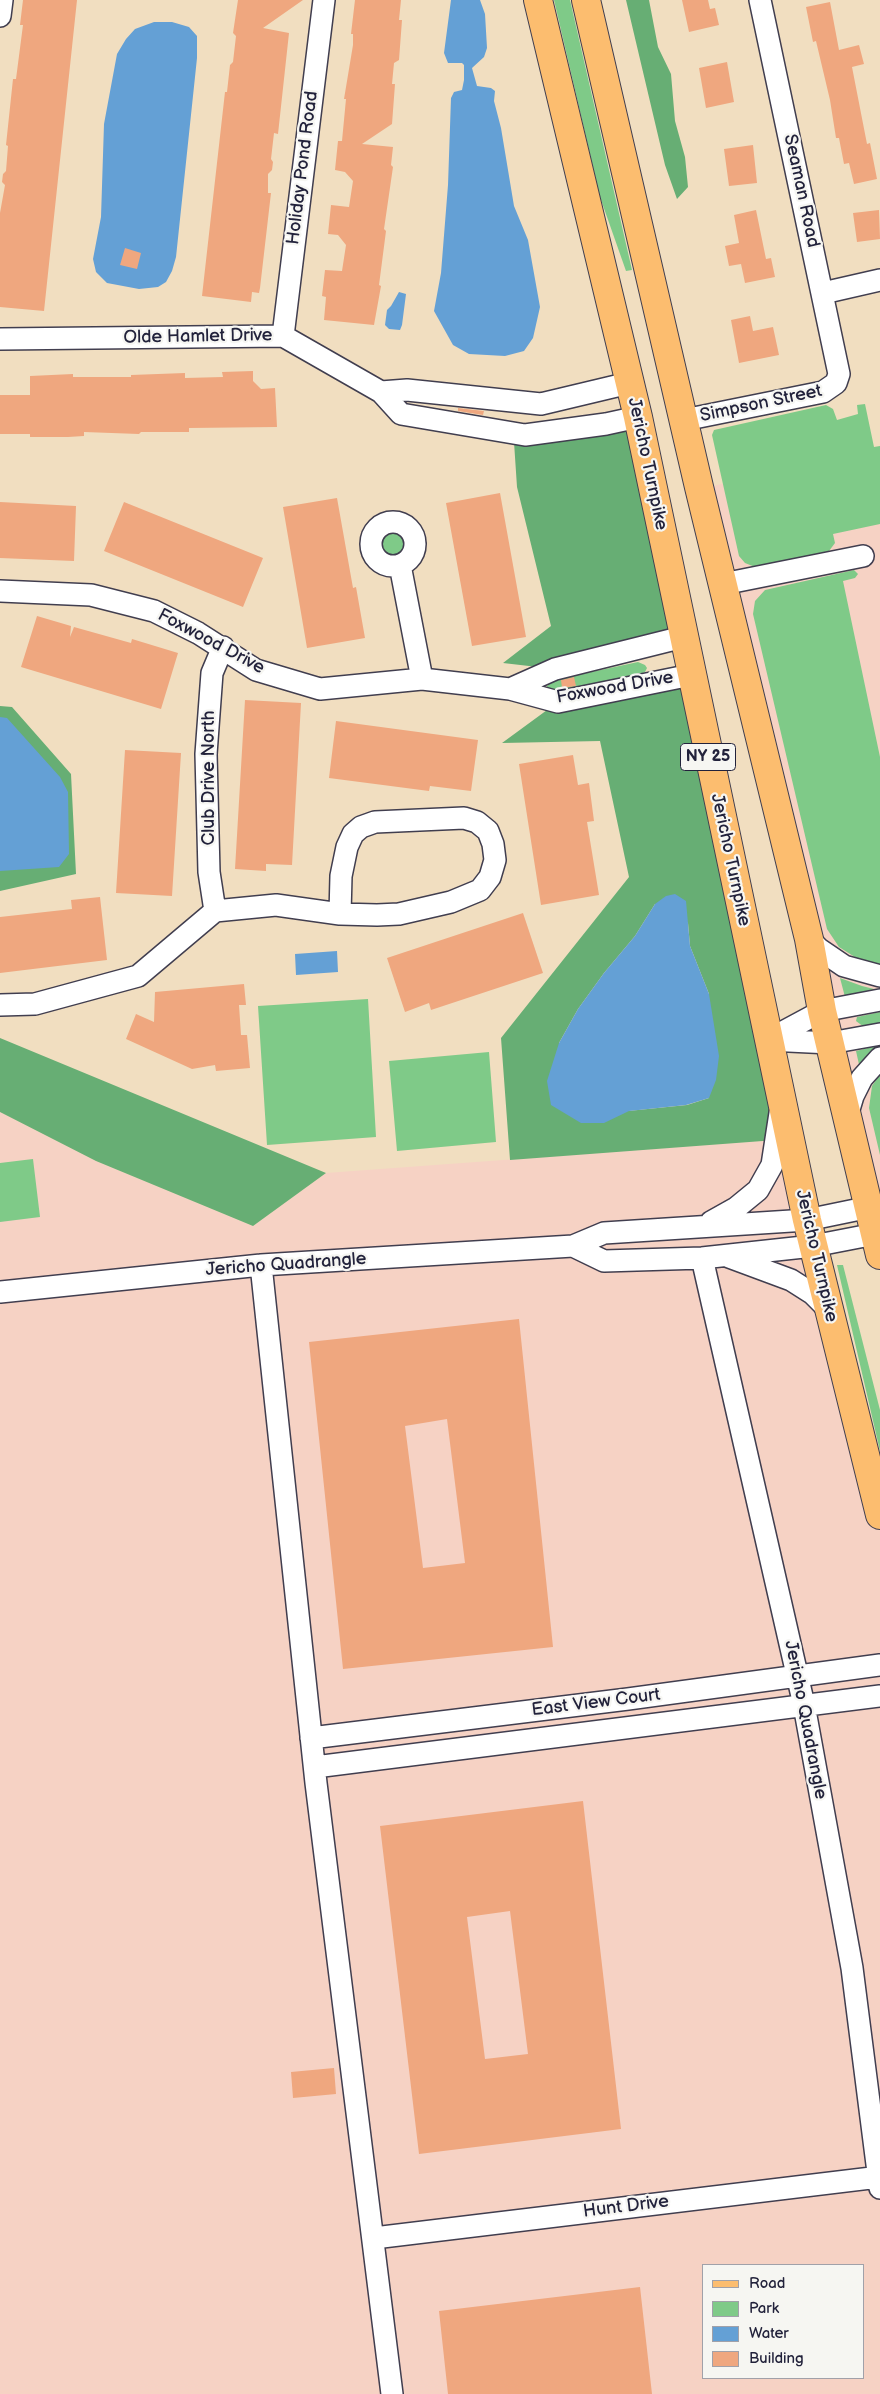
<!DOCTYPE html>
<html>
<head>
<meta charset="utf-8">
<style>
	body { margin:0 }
	#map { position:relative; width:880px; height:2394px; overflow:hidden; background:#f1dec0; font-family:"Balsamiq Sans",sans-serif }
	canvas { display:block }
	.legend { position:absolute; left:702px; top:2264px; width:162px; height:115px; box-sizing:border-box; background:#f6f6f2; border:1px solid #a1a1a9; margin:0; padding:6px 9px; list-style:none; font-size:15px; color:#22223b }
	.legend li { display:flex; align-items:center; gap:10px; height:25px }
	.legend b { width:25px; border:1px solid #a1a1a9 }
</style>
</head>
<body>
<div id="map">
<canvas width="880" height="2394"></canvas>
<ul class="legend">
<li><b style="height:6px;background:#fcbd6f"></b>Road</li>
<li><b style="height:14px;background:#7fca88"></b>Park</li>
<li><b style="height:14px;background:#64a0d5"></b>Water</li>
<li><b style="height:14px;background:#efa77f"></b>Building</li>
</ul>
</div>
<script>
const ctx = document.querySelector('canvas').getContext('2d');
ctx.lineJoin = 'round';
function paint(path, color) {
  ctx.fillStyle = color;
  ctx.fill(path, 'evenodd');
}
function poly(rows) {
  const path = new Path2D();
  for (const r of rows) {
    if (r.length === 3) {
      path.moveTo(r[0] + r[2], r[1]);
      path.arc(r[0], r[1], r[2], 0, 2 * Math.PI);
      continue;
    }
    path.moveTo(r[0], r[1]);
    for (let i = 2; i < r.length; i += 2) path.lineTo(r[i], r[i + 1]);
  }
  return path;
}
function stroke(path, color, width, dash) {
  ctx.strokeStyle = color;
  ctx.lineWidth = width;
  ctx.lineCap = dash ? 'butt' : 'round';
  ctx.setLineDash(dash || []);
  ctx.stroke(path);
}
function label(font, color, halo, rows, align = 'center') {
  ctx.font = font + ' "Balsamiq Sans",sans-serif';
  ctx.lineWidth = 4.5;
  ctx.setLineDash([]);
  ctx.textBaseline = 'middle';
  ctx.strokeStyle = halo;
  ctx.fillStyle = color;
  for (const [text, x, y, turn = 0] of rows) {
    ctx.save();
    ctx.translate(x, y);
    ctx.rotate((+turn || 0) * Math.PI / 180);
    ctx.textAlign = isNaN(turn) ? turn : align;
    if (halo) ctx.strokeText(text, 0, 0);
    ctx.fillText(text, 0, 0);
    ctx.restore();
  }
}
const built = poly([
	[880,446,880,1203,713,486],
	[0,1112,96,1161,253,1226,326,1173,776,1140,880,1515,880,2394,0,2394],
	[704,2265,864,2265,864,2378,704,2378]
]);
const green = poly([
	[554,0,570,0,632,270,626,271,600,197],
	[865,404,874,447,880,446,880,524,833,534,835,543,829,551,755,567,745,563,739,556,712,435,714,430,826,405,833,409,837,420,858,414,857,405],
	[393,544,16],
	[854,570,858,574,855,578,843,581,880,757,880,966,858,959,839,947,827,929,753,614,755,601,765,590],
	[638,662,645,665,647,668,645,672,637,676,556,695,546,690,547,686,554,680],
	[840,978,862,986,878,990,845,997],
	[368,999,376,1137,267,1145,258,1006],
	[880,1012,880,1023,864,1027,856,1021,857,1017],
	[880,1045,880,1048,860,1069,856,1051],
	[489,1052,496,1142,397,1151,389,1061],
	[880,1074,880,1155,869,1108,872,1086],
	[33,1159,40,1217,0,1222,0,1163],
	[837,1265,843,1265,880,1410,880,1451]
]);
const forest = poly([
	[626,0,649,0,658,47,671,74,675,121,685,157,688,187,677,199,665,165],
	[640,428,683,637,555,669,503,663,551,626,517,487,514,442],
	[691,675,776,1140,510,1160,501,1038,629,877,600,741,502,743,558,702],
	[655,904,688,923,690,946,709,994,709,1098,687,1105,628,1111,559,1043,578,1009,604,973,635,936],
	[0,706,12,707,71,774,76,874,0,891],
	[0,1038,326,1173,253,1226,96,1161,0,1112]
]);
const water = poly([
	[451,0,480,0,485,14,487,48,484,57,472,68,477,86,491,88,495,91,494,101,501,128,514,206,528,240,540,307,533,338,524,351,505,356,469,354,453,345,434,311,441,273,448,185,451,98,454,92,462,90,464,80,464,65,462,63,448,63,444,53],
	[154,22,172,22,189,27,197,36,197,58,176,257,172,271,166,282,158,287,139,289,107,283,96,272,93,259,101,217,104,124,117,54,126,39,135,29],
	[399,292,406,294,402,325,400,330,389,329,385,325,387,310,391,306],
	[0,717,7,718,60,777,68,792,69,854,59,867,0,871],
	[675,894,686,901,690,946,709,994,719,1056,716,1080,709,1098,686,1105,629,1111,604,1123,581,1123,551,1105,547,1081,559,1043,578,1009,604,973,635,936,655,904,666,896],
	[337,951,338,972,296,975,295,954]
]);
const building = poly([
	[23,0,77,0,44,311,0,307,0,213,5,185,2,182,3,174,6,171,8,146,6,145,13,79,16,79,23,25,20,25],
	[238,0,303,0,263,28,289,33,278,134,274,133,271,159,273,162,272,170,268,174,268,193,271,193,260,288,259,293,252,292,251,302,202,296,225,92,227,92,230,65,233,62,236,36,233,33],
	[355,0,401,0,399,20,402,20,399,60,394,63,392,84,395,84,392,124,362,144,393,147,391,165,393,167,384,229,386,231,379,285,381,286,374,325,324,320,326,297,322,296,325,270,342,271,346,245,338,235,328,234,331,205,349,207,353,181,345,172,335,170,338,141,342,141,346,99,344,99,353,45,353,34,351,34],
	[682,0,708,0,710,9,715,8,719,25,689,32],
	[830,2,839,50,859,45,864,64,852,67,867,144,870,143,877,179,854,184,849,163,844,164,839,138,836,138,830,100,816,41,813,42,806,7],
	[727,62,734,102,706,108,699,68],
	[753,145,757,183,729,186,724,149],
	[756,210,766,259,771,258,775,277,745,283,741,264,729,266,725,246,739,243,734,215],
	[879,210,880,239,857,242,853,213],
	[125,248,141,253,137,269,120,265],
	[750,316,753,331,773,327,779,355,739,363,731,320],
	[253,371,253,381,261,389,275,388,277,427,189,428,189,432,141,432,139,434,84,432,84,436,68,437,30,437,30,434,0,434,0,395,30,395,30,376,73,374,73,377,131,377,131,375,185,373,185,378,223,377,222,372],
	[458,408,484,411,483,415,458,411],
	[500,493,526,637,472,646,446,503],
	[337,498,353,588,356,587,365,638,307,648,283,507],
	[0,502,76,506,74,561,0,558],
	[124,502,263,558,243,607,104,551],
	[37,616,71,626,70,637,74,627,131,643,132,639,178,653,161,709,21,667],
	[574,677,576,686,562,688,561,680],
	[245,700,301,703,292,865,266,864,266,871,235,869],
	[336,721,478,740,471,791,430,786,429,791,329,778],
	[125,750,181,753,172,896,116,893],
	[573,755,578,785,589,783,594,821,587,822,599,895,541,905,519,764],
	[100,897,107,960,0,973,0,917,72,909,71,900],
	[523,913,543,973,431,1010,429,1003,405,1012,387,958],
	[244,984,246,1005,239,1005,241,1035,247,1035,250,1068,216,1071,215,1065,192,1069,126,1039,136,1014,154,1022,155,992],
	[519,1319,553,1647,343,1669,309,1342],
	[447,1419,465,1563,423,1568,405,1426],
	[583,1801,621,2129,419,2154,380,1826],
	[510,1911,528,2054,485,2059,467,1917],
	[334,2068,336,2094,293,2098,291,2072],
	[640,2287,652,2394,448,2394,439,2311]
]);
const minor = poly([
	[0,16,2,0],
	[823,293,880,280],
	[283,336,324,0],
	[0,339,283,336,381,392,401,414,525,435,606,424,638,417],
	[381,392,407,390,541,404,629,383],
	[684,420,823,392,836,383,839,374,760,0],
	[393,544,22],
	[400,565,422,679],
	[723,584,863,556],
	[0,591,91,595,154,611,198,633,256,670,320,689,422,679,510,689,558,702,691,675],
	[510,689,555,669,683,637],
	[215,911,276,905,340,914,377,915,399,914,451,902,480,890,490,877,495,860,493,844,488,831,477,822,464,818,375,822,361,827,353,834,347,847,341,876,340,914],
	[215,911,209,872,206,754,212,673,223,647],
	[809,939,819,949,844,966,880,976],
	[0,1005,35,1004,138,976,215,911],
	[768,1040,822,1011,880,1000],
	[768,1040,830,1043,880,1034],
	[847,1116,853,1096,862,1078,880,1058],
	[711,1222,736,1208,758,1190,772,1165,780,1113],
	[573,1246,604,1261,702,1258,813,1246,875,1234],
	[729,1257,791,1280,813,1294,829,1310],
	[702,1258,804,1705,852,1968,880,2188],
	[261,1265,316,1783,392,2394],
	[0,1292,261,1265,573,1246,604,1233,807,1220,870,1207],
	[311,1738,628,1699,880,1665],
	[315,1767,880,1696],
	[374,2238,880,2177]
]);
const major = poly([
	[538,0,638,417,807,1220,880,1515],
	[586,0,699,487,809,939,822,1011,880,1255]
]);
const shields = [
	[708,757,55]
];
const shieldNames = [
	["NY 25",708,757]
];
const streetNames = [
	["Holiday Pond Road",303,168,-83],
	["Seaman Road",801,191,78],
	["Olde Hamlet Drive",198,337,-1],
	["Simpson Street",761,404,-12],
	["Jericho Turnpike",647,464,78],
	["Foxwood Drive",211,642,28],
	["Foxwood Drive",615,688,-10],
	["Club Drive North",209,778,-90],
	["Jericho Turnpike",730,860,78],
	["Jericho Turnpike",816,1256,77],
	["Jericho Quadrangle",286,1265,-4],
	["East View Court",596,1703,-7],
	["Jericho Quadrangle",805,1720,79],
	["Hunt Drive",626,2207,-7]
];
paint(built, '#f6d2c4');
paint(green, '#7fca88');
paint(forest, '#67ae74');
paint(water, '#64a0d5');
paint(building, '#efa77f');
stroke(minor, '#413e4f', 24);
stroke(major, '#413e4f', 30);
stroke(minor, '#fff', 21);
stroke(major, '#fcbd6f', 28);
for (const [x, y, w] of shields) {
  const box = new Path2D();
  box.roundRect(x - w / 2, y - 13.5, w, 27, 4);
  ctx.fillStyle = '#f6f6f2';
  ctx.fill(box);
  stroke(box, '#22223b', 1);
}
label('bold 16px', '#22223b', null, shieldNames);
label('18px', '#22223b', '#f6f6f2', streetNames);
</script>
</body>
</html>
